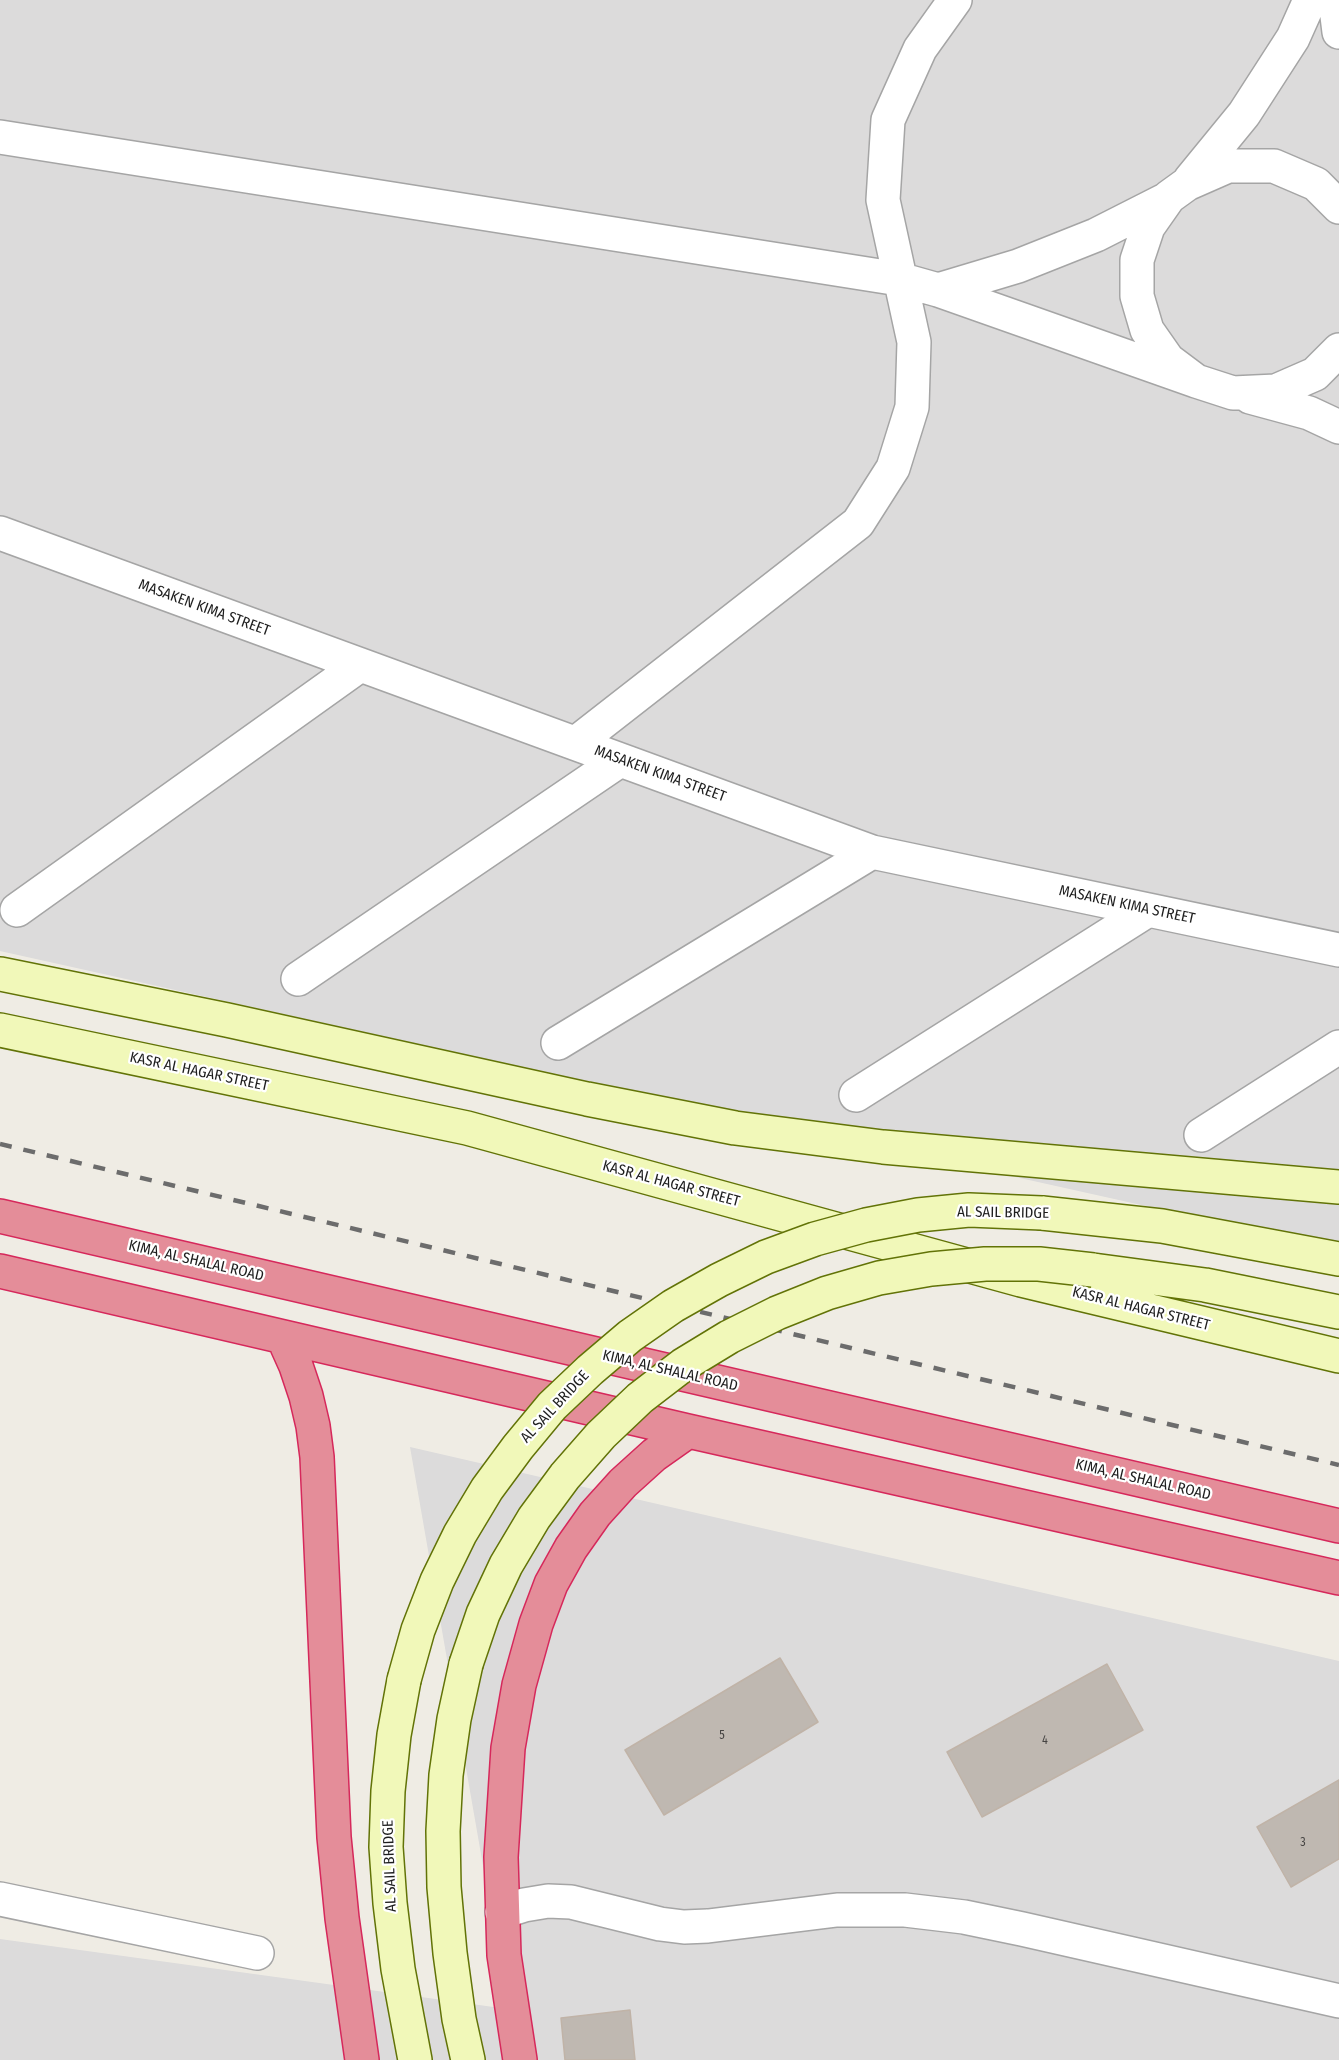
<!DOCTYPE html>
<html>
<head>
<meta charset="utf-8">
<style>
	body { margin:0 }
	canvas { display:block; background:#efece4 }
</style>
</head>
<body>
<canvas width="1339" height="2060"></canvas>
<script>
const ctx = document.querySelector('canvas').getContext('2d');
ctx.lineJoin = 'round';
function paint(path, color) {
  ctx.fillStyle = color;
  ctx.fill(path, 'evenodd');
}
function poly(rows) {
  const path = new Path2D();
  for (const r of rows) {
    path.moveTo(r[0], r[1]);
    for (let i = 2; i < r.length; i += 2) path.lineTo(r[i], r[i + 1]);
  }
  return path;
}
function stroke(path, color, width, dash) {
  ctx.strokeStyle = color;
  ctx.lineWidth = width;
  ctx.lineCap = dash ? 'butt' : 'round';
  ctx.setLineDash(dash || []);
  ctx.stroke(path);
}
function label(font, color, halo, rows, align = 'center') {
  ctx.font = font + ' "Fira Sans Condensed",sans-serif';
  ctx.lineWidth = 4.5;
  ctx.setLineDash([]);
  ctx.textBaseline = 'middle';
  ctx.strokeStyle = halo;
  ctx.fillStyle = color;
  for (const [text, x, y, turn = 0] of rows) {
    ctx.save();
    ctx.translate(x, y);
    ctx.rotate((+turn || 0) * Math.PI / 180);
    ctx.textAlign = isNaN(turn) ? turn : align;
    if (halo) ctx.strokeText(text, 0, 0);
    ctx.fillText(text, 0, 0);
    ctx.restore();
  }
}
const residential = poly([
	[0,0,1339,0,1339,1249,0,951],
	[410,1447,1339,1661,1339,2060,0,2060,0,1939,508,2009]
]);
const building = poly([
	[780,1658,818,1722,664,1815,625,1750,780,1658],
	[1107,1664,1143,1730,982,1817,947,1752,1107,1664],
	[1339,1780,1339,1859,1291,1887,1257,1827,1339,1780],
	[630,2010,635,2060,565,2060,561,2018,630,2010]
]);
const street = poly([
	[1335,0,1339,32],
	[0,137,899,279,938,290,1196,381],
	[1190,180,1244,114,1293,38,1310,0],
	[1339,207,1316,184,1274,166,1228,166,1187,184,1169,197,1148,227,1137,260,1137,296,1147,330,1168,360,1196,381,1233,393,1276,391,1315,374,1339,350],
	[938,290,1018,266,1096,235,1167,199],
	[1250,397,1309,413,1339,427],
	[0,533,872,852,1339,950],
	[576,743,858,523,893,468,912,407,914,342,883,200,888,120,920,49,955,0],
	[17,910,360,665],
	[298,979,620,760],
	[558,1043,872,852],
	[856,1095,1148,910],
	[1201,1135,1339,1047],
	[0,1899,257,1953],
	[502,1912,524,1905,548,1901,571,1902,660,1924,684,1927,708,1926,837,1910,905,1910,964,1917,1022,1929,1339,2001]
]);
const secondary = poly([
	[0,974,227,1020,587,1099,735,1128,883,1147,1339,1187],
	[0,1030,467,1128,1021,1280,1339,1356],
	[1042,1213,1162,1226,1339,1259],
	[1093,1270,1205,1285,1339,1312],
	[466,1664,454,1719,446,1775,443,1831,444,1887,450,1953,459,2019,468,2060],
	[404,1680,394,1735,388,1791,386,1847,390,1903,398,1969,415,2060]
]);
const highway = poly([
	[0,1216,1339,1526],
	[0,1271,688,1431,1339,1578],
	[283,1337,296,1366,306,1396,313,1426,317,1457,334,1837,342,1918,362,2060],
	[520,2060,504,1955,501,1857,508,1748,519,1685,536,1624,551,1584,571,1548,595,1514,623,1483,654,1455,688,1431]
]);
const rail = poly([
	[0,1144,1339,1465]
]);
const secondaryBridge = poly([
	[466,1664,483,1614,506,1565,534,1518,565,1476,601,1435,640,1398,683,1365,729,1337,777,1313,827,1293,879,1278,931,1269,985,1264,1039,1264,1093,1270],
	[404,1680,418,1630,437,1581,460,1534,487,1489,518,1447,552,1406,590,1370,630,1336,673,1306,719,1280,766,1257,815,1239,866,1225,918,1215,969,1210,1042,1213]
]);
const numberNames = [
	["5",722,1736],
	["4",1045,1741],
	["3",1303,1843]
];
const streetNames = [
	["MASAKEN KIMA STREET",204,608,20],
	["MASAKEN KIMA STREET",660,774,20],
	["MASAKEN KIMA STREET",1127,905,12],
	["KASR AL HAGAR STREET",199,1072,12],
	["KASR AL HAGAR STREET",671,1184,15],
	["AL SAIL BRIDGE",1003,1213,1],
	["KIMA, AL SHALAL ROAD",196,1261,13],
	["KASR AL HAGAR STREET",1141,1309,14],
	["KIMA, AL SHALAL ROAD",670,1371,13],
	["AL SAIL BRIDGE",555,1407,-47],
	["KIMA, AL SHALAL ROAD",1143,1480,13],
	["AL SAIL BRIDGE",390,1866,-92]
];
paint(residential, '#dcdbdb');
paint(building, '#bfb8b1');
stroke(building, '#c0b3a7', 1.5);
stroke(street, '#a5a5a5', 36);
stroke(secondary, '#627307', 36);
stroke(highway, '#d6285b', 36);
stroke(street, '#fff', 33);
stroke(secondary, '#f1f8b9', 33);
stroke(highway, '#e48d99', 33);
stroke(rail, '#6c6c6c', 4.5, [12, 12]);
stroke(secondaryBridge, '#627307', 36, []);
stroke(secondaryBridge, '#f1f8b9', 33);
label('12px', '#464443', null, numberNames);
label('15px', '#1e1e1e', '#fff', streetNames);
</script>
</body>
</html>
